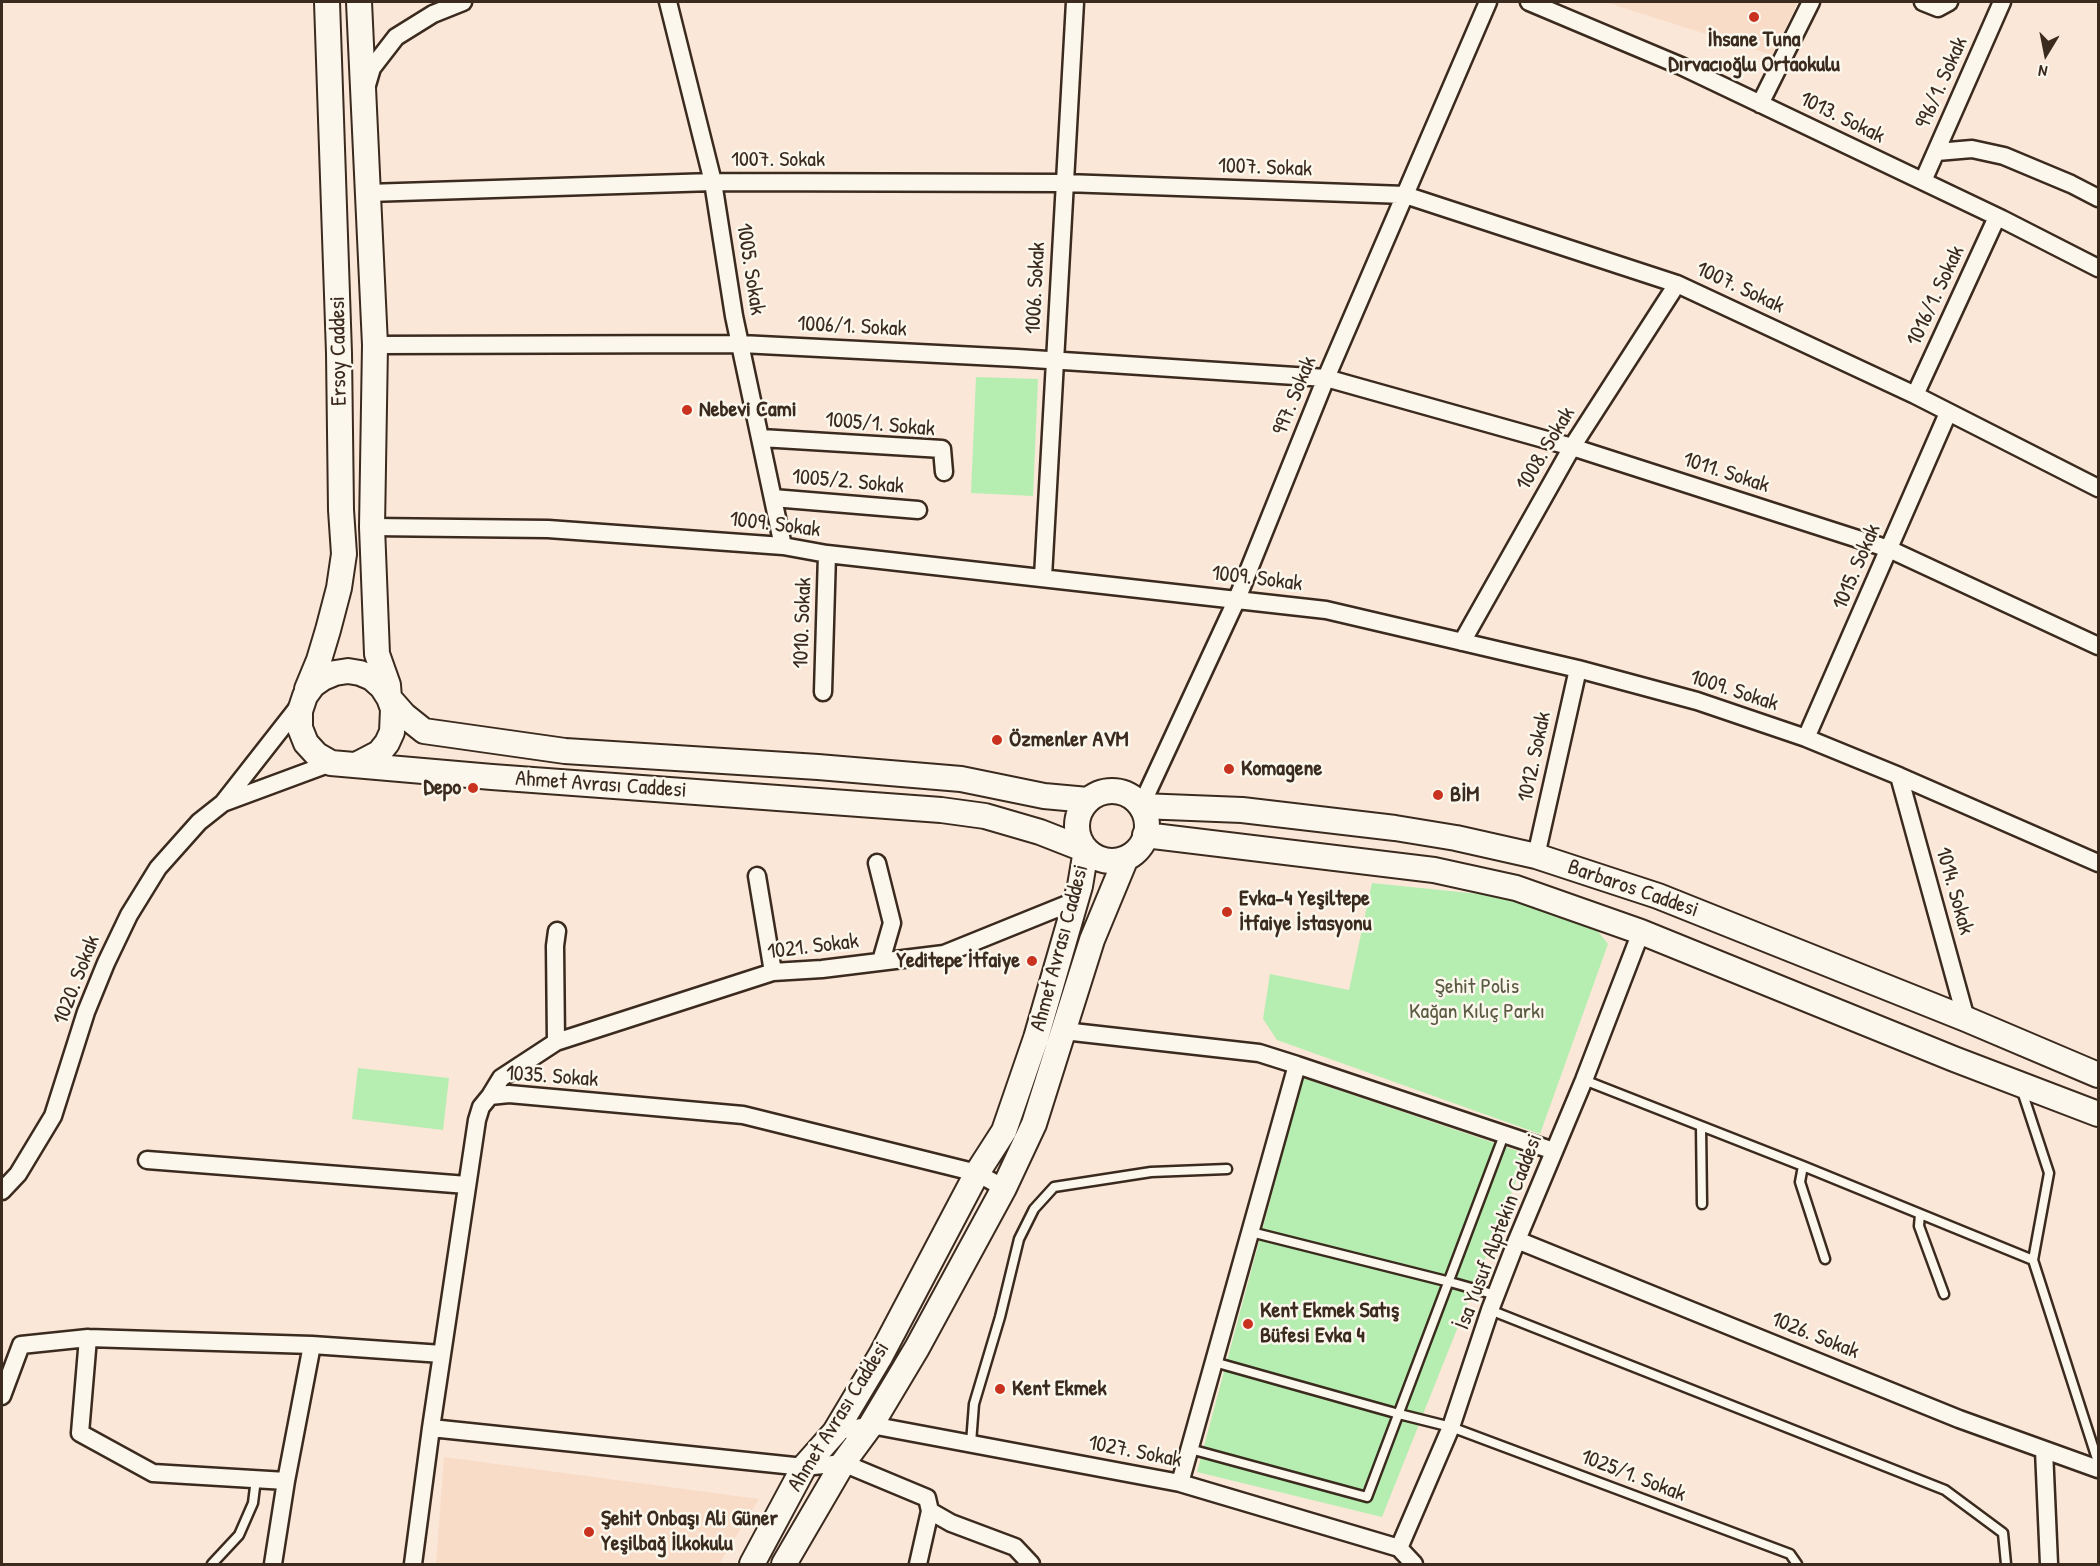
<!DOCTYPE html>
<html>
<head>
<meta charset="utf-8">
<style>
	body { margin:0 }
	#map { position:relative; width:2100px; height:1566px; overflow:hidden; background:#fae7d7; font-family:"Patrick Hand",sans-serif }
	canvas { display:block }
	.frame { position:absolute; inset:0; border:3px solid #3b2a1e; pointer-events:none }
	.north { position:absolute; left:2016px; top:24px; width:60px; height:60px; -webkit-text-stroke:4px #fbf7ec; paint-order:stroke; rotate:190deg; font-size:16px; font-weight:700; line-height:24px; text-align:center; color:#3b2a1e }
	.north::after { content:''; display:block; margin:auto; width:21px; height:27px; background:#3b2a1e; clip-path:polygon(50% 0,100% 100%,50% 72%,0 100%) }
</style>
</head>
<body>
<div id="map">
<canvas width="2100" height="1566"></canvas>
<div class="frame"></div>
<div class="north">N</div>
</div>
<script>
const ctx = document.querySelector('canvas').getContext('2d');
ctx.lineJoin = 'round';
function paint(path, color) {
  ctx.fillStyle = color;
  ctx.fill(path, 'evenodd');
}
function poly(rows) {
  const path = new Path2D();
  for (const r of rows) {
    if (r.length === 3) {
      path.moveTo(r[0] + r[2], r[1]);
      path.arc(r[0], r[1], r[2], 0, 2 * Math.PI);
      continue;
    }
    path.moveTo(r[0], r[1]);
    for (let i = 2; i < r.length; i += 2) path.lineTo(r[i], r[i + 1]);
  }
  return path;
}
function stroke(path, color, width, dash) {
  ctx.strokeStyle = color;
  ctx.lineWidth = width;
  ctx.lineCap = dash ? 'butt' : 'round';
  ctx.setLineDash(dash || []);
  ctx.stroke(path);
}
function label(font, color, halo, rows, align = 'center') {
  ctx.font = font + ' "Patrick Hand",sans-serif';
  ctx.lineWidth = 5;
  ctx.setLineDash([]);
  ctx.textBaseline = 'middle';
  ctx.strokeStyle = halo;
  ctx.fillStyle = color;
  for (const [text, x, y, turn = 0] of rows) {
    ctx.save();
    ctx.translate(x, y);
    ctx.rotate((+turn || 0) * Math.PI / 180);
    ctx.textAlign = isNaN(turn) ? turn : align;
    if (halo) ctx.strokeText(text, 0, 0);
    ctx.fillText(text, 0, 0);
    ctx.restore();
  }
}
const built = poly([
	[1605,2,1798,2,1772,55],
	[444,1457,759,1499,719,1564,436,1564]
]);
const green = poly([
	[976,377,1038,379,1033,496,971,493],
	[1372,883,1508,897,1596,929,1608,944,1540,1134,1277,1040,1263,1019,1270,974,1349,990],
	[358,1068,449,1078,443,1130,352,1119],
	[1303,1078,1527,1154,1382,1517,1197,1472]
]);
const service = poly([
	[1584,1080,1803,1166,2033,1260],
	[2021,1088,2049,1173,2033,1260,2098,1462],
	[1701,1126,1702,1204],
	[1803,1166,1800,1182,1825,1259],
	[1920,1214,1919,1226,1944,1294],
	[1251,1232,1450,1282,1496,1295],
	[1490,1310,1945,1490,2003,1533,2006,1564],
	[1214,1362,1399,1414,1451,1427,1790,1554,1797,1564],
	[971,1443,974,1404,1000,1317,1019,1239,1034,1209,1054,1187,1151,1172,1227,1169],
	[1190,1449,1367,1497,1504,1135],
	[212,1564,239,1535,253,1503,256,1479]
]);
const minor = poly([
	[668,2,713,182,734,316,783,546],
	[1529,2,1681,66,2002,219,2098,268],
	[1923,2,1938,8,1949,2],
	[367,85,372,68,396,37,433,14,463,2],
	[1760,104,1811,2],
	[1937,152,1972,149,2004,156,2071,184,2098,198],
	[1923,181,2002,2],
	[368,193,713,182,1065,183,1405,195,1677,284,1915,395,2098,488],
	[375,345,741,344,1017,358,1326,378,1572,447,1889,549,2098,646],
	[1915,395,1997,217],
	[761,438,942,449,944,472],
	[773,498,918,510],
	[372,527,548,529,783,546,827,554,1326,610,1578,669,1697,701,1806,738,1899,776,2098,863],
	[1043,577,1075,2],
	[1462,642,1572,447,1677,284],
	[823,692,827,554],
	[1806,738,1948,413],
	[1899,776,1966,1019],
	[223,803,331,763],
	[1141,806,1237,599,1326,378,1488,2],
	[1536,856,1578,669],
	[877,863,892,923,881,961],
	[757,876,773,972],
	[1064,1031,1259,1053,1297,1065,1180,1483],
	[556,1042,555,946,557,931],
	[1297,1065,1554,1151],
	[490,1096,501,1078,556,1042,773,972,822,969,944,954,1075,901],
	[147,1160,467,1185],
	[2,1191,18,1174,53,1116,86,1012,106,963,129,915,158,868,199,822,223,803,299,706],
	[1517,1240,1959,1419,2098,1469],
	[88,1338,80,1433,153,1473,286,1481],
	[2,1396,21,1345,88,1338,312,1345,442,1354],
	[431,1428,804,1467,843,1463,927,1498,930,1511,918,1564],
	[835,1432,871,1425,1180,1483,1399,1548,1414,1564],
	[2044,1450,2049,1564],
	[930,1511,951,1523,1015,1547,1031,1564],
	[1399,1548,1451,1427,1490,1310,1517,1240,1584,1080,1641,932],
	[273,1564,286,1481,312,1345],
	[413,1564,431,1428,477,1120,481,1107,490,1096,509,1094,743,1115,977,1173,1004,1188]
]);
const secondary = poly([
	[359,2,375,345,372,527,377,654,388,685,389,698,404,715,424,731,565,751,818,767,961,779,1044,796,1088,800],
	[307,689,319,660,328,630,339,588,344,554,341,510,339,353,327,2],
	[358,764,379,753,387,743,392,732,393,709,389,698,382,687,372,678,360,673,348,671,335,673,323,678,313,685,305,696,300,711,300,728,306,743,317,755,331,763,492,777,941,810,985,816,1040,832,1086,850],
	[1112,826,35],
	[1141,806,1242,810,1395,828,1456,838,1536,856,1658,896,1966,1019,2098,1075],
	[1145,835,1434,870,1516,888,1641,932,1954,1059,2098,1114],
	[752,1564,804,1467,835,1432,881,1355,977,1173,1004,1131,1036,1038,1080,886,1086,850],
	[784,1564,843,1463,871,1425,917,1348,1004,1188,1034,1124,1092,940,1126,858]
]);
const markers = [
	[1754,17,6,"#c8321e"],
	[687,410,6,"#c8321e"],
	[997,740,6,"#c8321e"],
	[1229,769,6,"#c8321e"],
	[473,788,6,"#c8321e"],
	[1438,795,6,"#c8321e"],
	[1227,912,6,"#c8321e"],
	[1032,961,6,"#c8321e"],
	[1248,1324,6,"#c8321e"],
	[1000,1389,6,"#c8321e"],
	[589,1532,6,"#c8321e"]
];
const poiNames = [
	["İhsane Tuna",1754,40,"center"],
	["Dırvacıoğlu Ortaokulu",1754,65,"center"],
	["Nebevi Cami",699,410],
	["Özmenler AVM",1009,740],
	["Komagene",1241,769],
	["Depo",461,788,"right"],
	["BİM",1450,795],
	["Evka-4 Yeşiltepe",1239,899],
	["İtfaiye İstasyonu",1239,924],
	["Yeditepe İtfaiye",1020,961,"right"],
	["Kent Ekmek Satış",1260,1311],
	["Büfesi Evka 4",1260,1336],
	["Kent Ekmek",1012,1389],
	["Şehit Onbaşı Ali Güner",601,1519],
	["Yeşilbağ İlkokulu",601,1544]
];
const streetNames = [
	["996/1. Sokak",1942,83,-66],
	["1013. Sokak",1842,118,26],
	["1007. Sokak",778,160],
	["1007. Sokak",1265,168,2],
	["1005. Sokak",750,269,81],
	["1006. Sokak",1036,288,-87],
	["1007. Sokak",1740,288,25],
	["1016/1. Sokak",1936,296,-65],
	["1006/1. Sokak",852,327,3],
	["Ersoy Caddesi",339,351,-91],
	["997. Sokak",1295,396,-68],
	["1005/1. Sokak",880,425,5],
	["1008. Sokak",1546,449,-59],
	["1011. Sokak",1726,473,18],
	["1005/2. Sokak",848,482,5],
	["1009. Sokak",775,525,7],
	["1015. Sokak",1857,567,-67],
	["1009. Sokak",1257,579,7],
	["1010. Sokak",803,623,-88],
	["1009. Sokak",1734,691,18],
	["1012. Sokak",1535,757,-78],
	["Ahmet Avrası Caddesi",601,785,4],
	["Barbaros Caddesi",1633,889,19],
	["1014. Sokak",1954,891,74],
	["1021. Sokak",813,947,-7],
	["Ahmet Avrası Caddesi",1060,948,-75],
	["1020. Sokak",77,980,-69],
	["1035. Sokak",552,1077,4],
	["İsa Yusuf Alptekin Caddesi",1499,1232,-69],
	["1026. Sokak",1815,1336,22],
	["Ahmet Avrası Caddesi",839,1417,-58],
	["1027. Sokak",1135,1452,11],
	["1025/1. Sokak",1633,1476,21]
];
const parkNames = [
	["Şehit Polis",1477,987],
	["Kağan Kılıç Parkı",1477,1012]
];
paint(built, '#f9dcc8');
paint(green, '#b6eeb1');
stroke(service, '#3b2a1e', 13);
stroke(minor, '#3b2a1e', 21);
stroke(secondary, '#3b2a1e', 28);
stroke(service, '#fbf7ec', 8);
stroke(minor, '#fbf7ec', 16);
stroke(secondary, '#fbf7ec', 24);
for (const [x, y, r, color] of markers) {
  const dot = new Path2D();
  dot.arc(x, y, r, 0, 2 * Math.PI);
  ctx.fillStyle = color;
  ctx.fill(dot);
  stroke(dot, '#fbf7ec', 2);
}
label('bold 22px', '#3b2a1e', '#fbf7ec', poiNames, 'left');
label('22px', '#3b2a1e', '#fbf7ec', streetNames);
label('22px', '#5a5b43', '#fbf7ec', parkNames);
</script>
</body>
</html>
